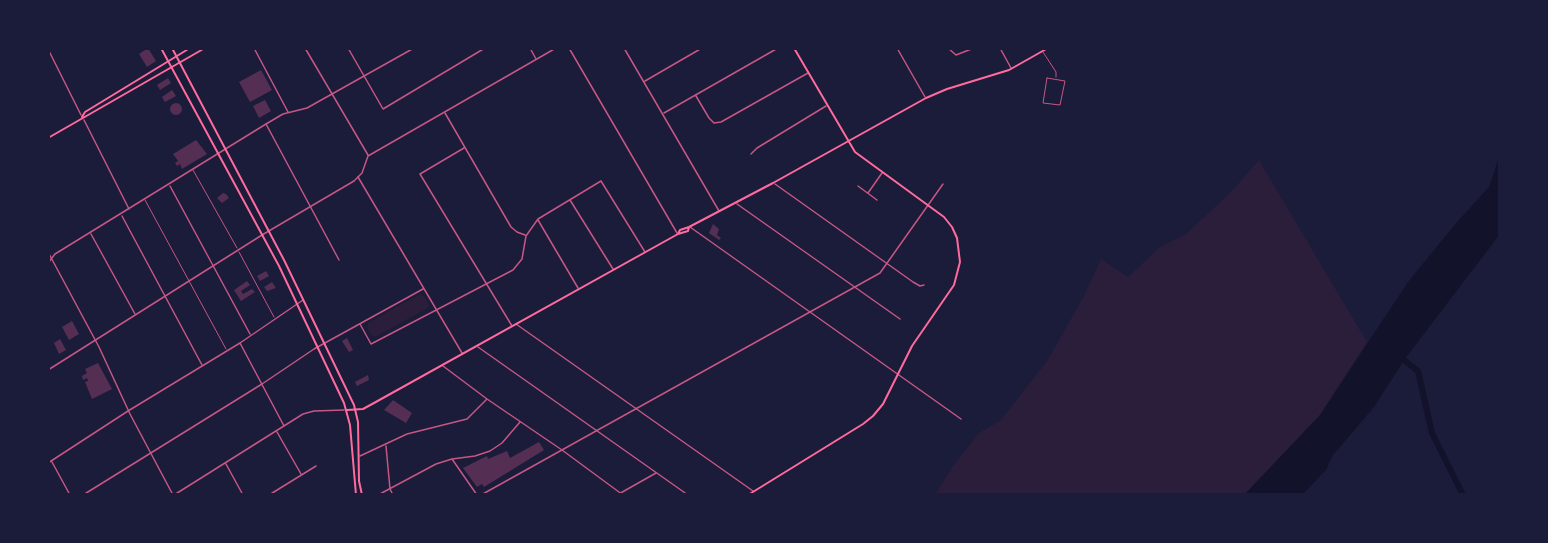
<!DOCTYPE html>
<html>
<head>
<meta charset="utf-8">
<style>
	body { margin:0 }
	#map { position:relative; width:1548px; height:543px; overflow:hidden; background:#1b1b3a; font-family:Cabin,sans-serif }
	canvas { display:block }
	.frame { position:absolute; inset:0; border:50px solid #1b1b3a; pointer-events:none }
</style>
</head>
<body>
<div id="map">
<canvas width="1548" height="543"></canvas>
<div class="frame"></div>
</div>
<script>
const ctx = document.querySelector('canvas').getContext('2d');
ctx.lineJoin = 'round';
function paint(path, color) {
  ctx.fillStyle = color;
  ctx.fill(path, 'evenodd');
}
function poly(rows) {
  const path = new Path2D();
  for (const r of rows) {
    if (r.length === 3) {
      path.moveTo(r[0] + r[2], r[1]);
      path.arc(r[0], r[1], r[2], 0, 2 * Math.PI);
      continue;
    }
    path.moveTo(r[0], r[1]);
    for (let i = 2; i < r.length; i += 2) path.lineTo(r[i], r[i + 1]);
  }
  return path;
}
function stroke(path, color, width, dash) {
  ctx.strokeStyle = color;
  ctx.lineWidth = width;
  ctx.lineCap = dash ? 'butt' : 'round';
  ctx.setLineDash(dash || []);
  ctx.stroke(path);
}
const green = poly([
	[1259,160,1367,342,1320,415,1272,466,1244,495,935,495,953,466,979,433,1001,420,1047,361,1084,296,1101,259,1128,277,1160,247,1186,234,1231,192],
	[420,294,424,296,429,304,428,308,375,337,370,334,367,327,368,323]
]);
const water = poly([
	[1500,154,1500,234,1404,360,1374,407,1333,455,1326,470,1302,495,1244,495,1320,415,1408,282,1457,222,1489,187]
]);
const river = poly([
	[1404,360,1418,371,1432,433,1463,495]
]);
const building = poly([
	[148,48,156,61,147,67,139,54],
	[261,70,272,90,250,102,239,82],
	[168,78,171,83,160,90,157,85],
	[172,90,176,96,165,102,162,97],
	[265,100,271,111,259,118,253,106],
	[176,109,6],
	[196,140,207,154,182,169,180,164,177,166,175,163,178,161,173,154],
	[223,193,226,194,229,198,222,203,217,198],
	[713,224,719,229,717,235,721,238,719,240,709,233],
	[266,271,269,276,260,281,257,276],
	[247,281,250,285,241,291,243,294,252,289,255,292,241,301,234,290],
	[272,282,276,288,267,291,264,287],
	[72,321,79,334,69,340,62,327],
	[347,338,353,350,349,352,342,341],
	[60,339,66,350,59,354,54,343],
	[98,363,112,389,92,399,85,382,88,381,87,378,83,380,82,376,87,373,85,369],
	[368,375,369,380,357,386,355,382],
	[393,400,412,413,406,423,384,410],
	[539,442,544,450,484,487,482,484,477,487,463,468,487,456,488,459,507,451,510,458]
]);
const service = poly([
	[1043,52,1056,72,1056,77],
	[1047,78,1065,81,1060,105,1043,103,1047,78],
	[193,170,237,248],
	[145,200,226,349],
	[239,252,274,317]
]);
const minor = poly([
	[254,48,288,112],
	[305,48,368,155],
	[348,48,383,109,485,48],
	[530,48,536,59],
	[624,48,719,211],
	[897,48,925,97],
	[948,48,956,55,974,48],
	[1000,48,1011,68],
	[48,49,81,115],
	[645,81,702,48],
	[696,96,709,118,714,123,721,122,808,73],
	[445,113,511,227,517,232,525,235],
	[664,113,778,48],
	[84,120,129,209],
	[266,124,339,260],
	[464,148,420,174,512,326],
	[751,154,757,148,826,106],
	[358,177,462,353],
	[775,184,913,282,920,286,924,285],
	[170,186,250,334],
	[858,186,877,200],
	[868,193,882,173],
	[570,200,613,269],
	[737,204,900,319],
	[122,216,202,365],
	[538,220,578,288],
	[690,227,961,419],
	[91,234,135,314],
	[48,252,99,347,130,414,173,495],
	[48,263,55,254,266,124,283,114,307,108,414,48],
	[360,324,371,344,513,270,522,259,526,236,538,219,601,181,645,252],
	[516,324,753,491],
	[240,343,284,426],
	[478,347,688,495],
	[443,366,487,399,562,450,623,495],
	[277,432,301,474],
	[386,446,390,489,393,495],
	[360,456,407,434,467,419,487,399],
	[452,459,477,495],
	[52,462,70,495],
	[48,463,128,411,240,343,303,300],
	[226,464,243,495],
	[83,495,262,384,314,349,423,289],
	[174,495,303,414,314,411,344,410],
	[269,495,316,466],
	[378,495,436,464,452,459,475,456,490,451,502,443,520,422],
	[481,495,880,273,943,184],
	[617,495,656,473]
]);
const tertiary = poly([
	[569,48,677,233],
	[48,370,262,235,354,181,362,173,368,156,556,48]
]);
const secondary = poly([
	[82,117,85,112,190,48],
	[48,138,205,48],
	[678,234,688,231,689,227],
	[347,410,363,409,374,403,678,234,680,230,689,227,773,183,926,98,947,89,1009,70,1048,48],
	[748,495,863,424,873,416,883,404,912,346,954,285,960,262,957,238,952,227,944,217,855,152,794,48]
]);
const trunk = poly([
	[161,48,279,266,344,403,350,425,356,495],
	[172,48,284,260,354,405,358,422,359,481,362,495]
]);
paint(green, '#2a1e3b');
paint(water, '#12122b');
stroke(river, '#12122b', 6);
paint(building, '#542f53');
stroke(service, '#c65784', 1);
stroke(minor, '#c65784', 1.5);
stroke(tertiary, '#c65784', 1.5);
stroke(secondary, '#ff6b9d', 2);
stroke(trunk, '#ff6b9d', 2);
</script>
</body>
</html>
